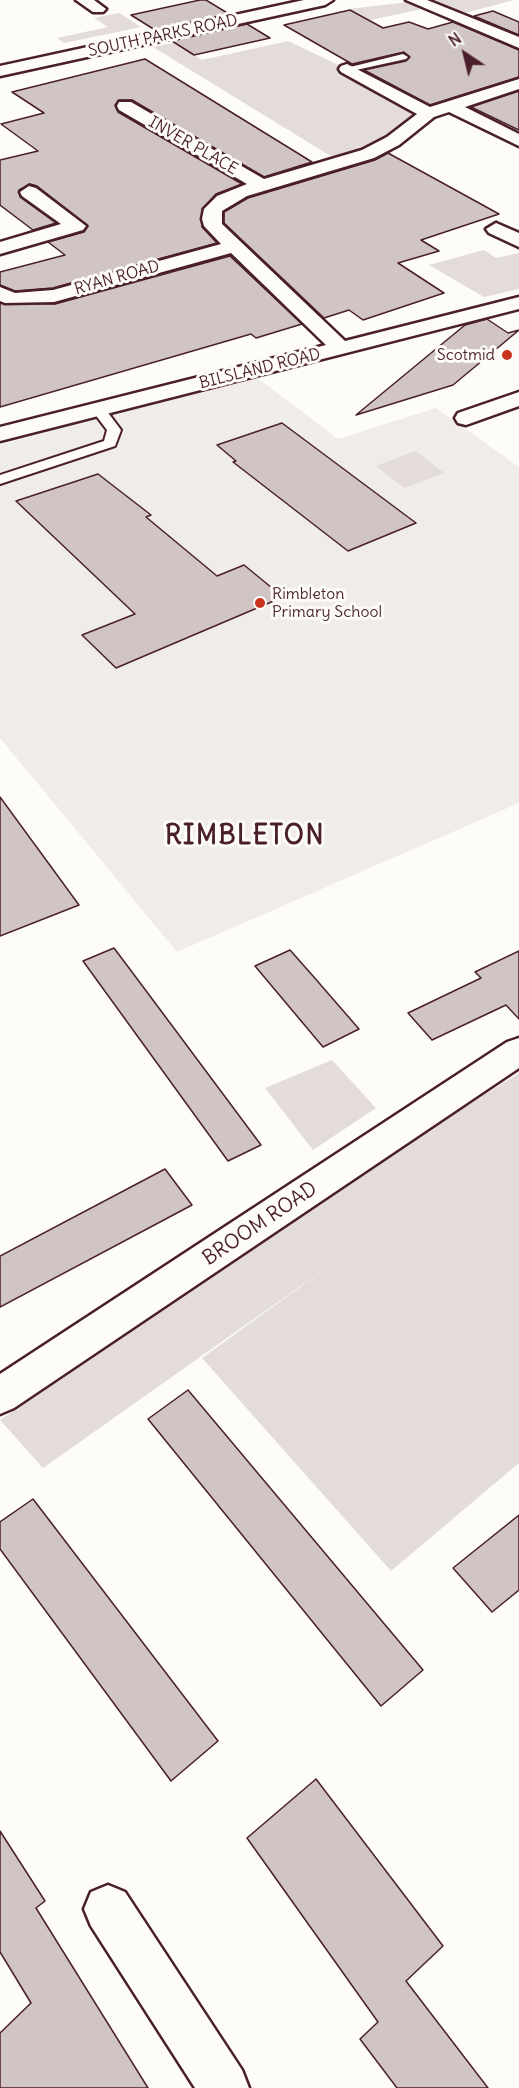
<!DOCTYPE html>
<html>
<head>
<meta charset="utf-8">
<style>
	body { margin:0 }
	#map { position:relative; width:519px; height:2088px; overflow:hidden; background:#fdfcf7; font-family:Delius,sans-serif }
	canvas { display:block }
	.north { position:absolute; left:435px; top:24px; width:60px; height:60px; -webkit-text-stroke:4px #fdfcf7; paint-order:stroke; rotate:325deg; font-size:16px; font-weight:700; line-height:24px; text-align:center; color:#4a1f2b }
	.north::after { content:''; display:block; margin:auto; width:21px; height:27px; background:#4a1f2b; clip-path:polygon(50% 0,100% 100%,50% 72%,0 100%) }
</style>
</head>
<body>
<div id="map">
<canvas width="519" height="2088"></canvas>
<div class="north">N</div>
</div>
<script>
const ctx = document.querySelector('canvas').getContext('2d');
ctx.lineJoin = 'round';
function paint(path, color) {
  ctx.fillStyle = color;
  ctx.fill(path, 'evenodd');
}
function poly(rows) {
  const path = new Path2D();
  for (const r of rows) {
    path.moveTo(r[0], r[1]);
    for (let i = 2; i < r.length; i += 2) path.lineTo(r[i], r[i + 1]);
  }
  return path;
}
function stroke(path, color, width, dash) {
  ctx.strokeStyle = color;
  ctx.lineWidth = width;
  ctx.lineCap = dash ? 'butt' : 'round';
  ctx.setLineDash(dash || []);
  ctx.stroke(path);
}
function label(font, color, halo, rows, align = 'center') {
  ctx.font = font + ' Delius,sans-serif';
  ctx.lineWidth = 6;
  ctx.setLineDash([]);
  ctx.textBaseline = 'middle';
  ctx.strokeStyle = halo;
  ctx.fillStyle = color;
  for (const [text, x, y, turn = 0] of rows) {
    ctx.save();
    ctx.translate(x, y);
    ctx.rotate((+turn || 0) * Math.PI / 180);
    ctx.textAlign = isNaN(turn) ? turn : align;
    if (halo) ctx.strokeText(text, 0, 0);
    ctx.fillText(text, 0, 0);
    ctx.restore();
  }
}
const built = poly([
	[256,377,338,439,436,408,519,467,519,803,177,952,0,738,0,445]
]);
const green = poly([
	[424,0,514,0,462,14],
	[408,2,422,9,371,20,349,9],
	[119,13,141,27,64,43,57,38,108,27,94,18],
	[288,41,347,69,428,113,342,163,153,47,173,43,202,60],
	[484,250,496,258,519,253,519,289,484,297,429,265],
	[416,451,444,473,404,488,376,466],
	[332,1060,376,1108,313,1150,265,1088],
	[519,1073,519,1463,391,1571,202,1358,336,1261,43,1468,0,1420,377,1163]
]);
const building = poly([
	[200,0,206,0,229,14,155,30,131,15,200,0],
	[350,10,383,28,409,22,428,29,453,22,519,50,519,77,430,105,364,70,406,61,410,57,404,52,352,64,284,25,350,10],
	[493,11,519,22,519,35,474,16,493,11],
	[247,24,270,38,194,55,172,41,247,24],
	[145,59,312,162,264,177,132,100,119,100,115,105,118,112,242,184,216,194,202,209,202,227,217,243,53,288,15,291,0,285,0,272,65,255,48,242,84,232,88,226,37,186,30,184,19,190,20,197,56,223,33,230,0,205,0,160,38,151,1,124,44,113,12,92,145,59],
	[519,91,519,130,471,107,519,91],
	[388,153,499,214,421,240,439,251,398,263,444,293,363,320,349,310,324,318,224,223,224,212,248,198,375,160,388,153],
	[230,256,302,324,256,338,251,334,0,407,0,303,55,304,230,256],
	[487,319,508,333,519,330,453,385,356,415,465,325,487,319],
	[282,423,416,523,348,551,233,462,236,461,217,445,282,423],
	[98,474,151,515,146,517,217,576,244,565,283,597,116,668,82,635,135,614,16,501,98,474],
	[0,797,79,905,0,936,0,797],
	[114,948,141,984,261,1145,228,1161,83,961,114,948],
	[290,950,313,976,359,1029,323,1047,255,966,290,950],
	[519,951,519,1019,506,1005,432,1040,408,1013,481,978,475,972,519,951],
	[165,1169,192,1205,0,1307,0,1256,165,1169],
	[188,1390,423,1670,381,1706,148,1419,188,1390],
	[33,1499,218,1741,171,1781,0,1549,0,1522,33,1499],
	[519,1515,519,1590,492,1612,453,1568,519,1515],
	[316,1779,443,1946,406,1981,488,2088,397,2088,360,2039,378,2022,247,1838,316,1779],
	[0,1831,45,1901,36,1908,148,2088,0,2088,0,2033,31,2003,0,1952,0,1831]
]);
const service = poly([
	[403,54,408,57,406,59,347,72,342,69,403,54],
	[98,405,103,406,121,430,115,446,0,484,0,475,104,441,107,430,91,409,98,405]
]);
const minor = poly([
	[76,0,94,0,106,9,103,12,93,12,76,0],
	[406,0,427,0,519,37,519,48,406,0],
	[347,64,430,107,519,79,519,89,465,107,519,134,519,146,449,112,434,117,399,145,374,158,247,196,222,211,222,224,345,341,519,297,519,309,0,441,0,427,326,345,231,253,54,302,5,303,0,301,0,287,15,293,53,290,221,244,204,226,202,219,204,209,217,196,247,184,119,110,117,106,119,102,131,102,264,179,362,150,387,137,417,114,341,72,339,69,341,66,347,64],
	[29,186,36,188,86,226,83,230,0,254,0,242,61,224,22,196,20,192,29,186],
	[496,223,519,233,519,247,489,233,486,229,496,223],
	[519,392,519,406,466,425,458,423,455,418,458,413,519,392],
	[519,1038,519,1068,14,1408,0,1414,0,1374,507,1042,519,1038],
	[108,1885,125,1892,242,2070,249,2088,195,2088,91,1926,84,1909,91,1892,108,1885]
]);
const tertiary = poly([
	[304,0,333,0,325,5,0,76,0,66,304,0]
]);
const markers = [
	[507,355,6,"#c8321e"],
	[260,603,6,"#c8321e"]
];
const farStreetnames = [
	["SOUTH PARKS ROAD",163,36,-12],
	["INVER PLACE",193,146,30],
	["RYAN ROAD",117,278,-16],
	["BILSLAND ROAD",260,369,-14]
];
const farPoinames = [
	["Scotmid",495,355],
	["Rimbleton",272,594,"left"],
	["Primary School",272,612,"left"]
];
const streetNames = [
	["BROOM ROAD",260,1224,-34]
];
const districtNames = [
	["RIMBLETON",245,837]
];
paint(built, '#f0ece8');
paint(green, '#e3dcda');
paint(building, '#d0c5c4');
stroke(building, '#4a1f2b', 1.5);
stroke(service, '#4a1f2b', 4);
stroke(minor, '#4a1f2b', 5);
stroke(tertiary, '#4a1f2b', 5);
paint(service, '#fdfcf7');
paint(minor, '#fdfcf7');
paint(tertiary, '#fdfcf7');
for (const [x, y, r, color] of markers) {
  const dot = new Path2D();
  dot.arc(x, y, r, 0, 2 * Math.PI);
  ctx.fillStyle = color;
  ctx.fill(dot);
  stroke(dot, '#fdfcf7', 2);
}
label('16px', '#4a1f2b', '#fdfcf7', farStreetnames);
label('16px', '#4a1f2b', '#fdfcf7', farPoinames, 'right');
label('20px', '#4a1f2b', '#fdfcf7', streetNames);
ctx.letterSpacing = '1.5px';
label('bold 26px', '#4a1f2b', '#fdfcf7', districtNames);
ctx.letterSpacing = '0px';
</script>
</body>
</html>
